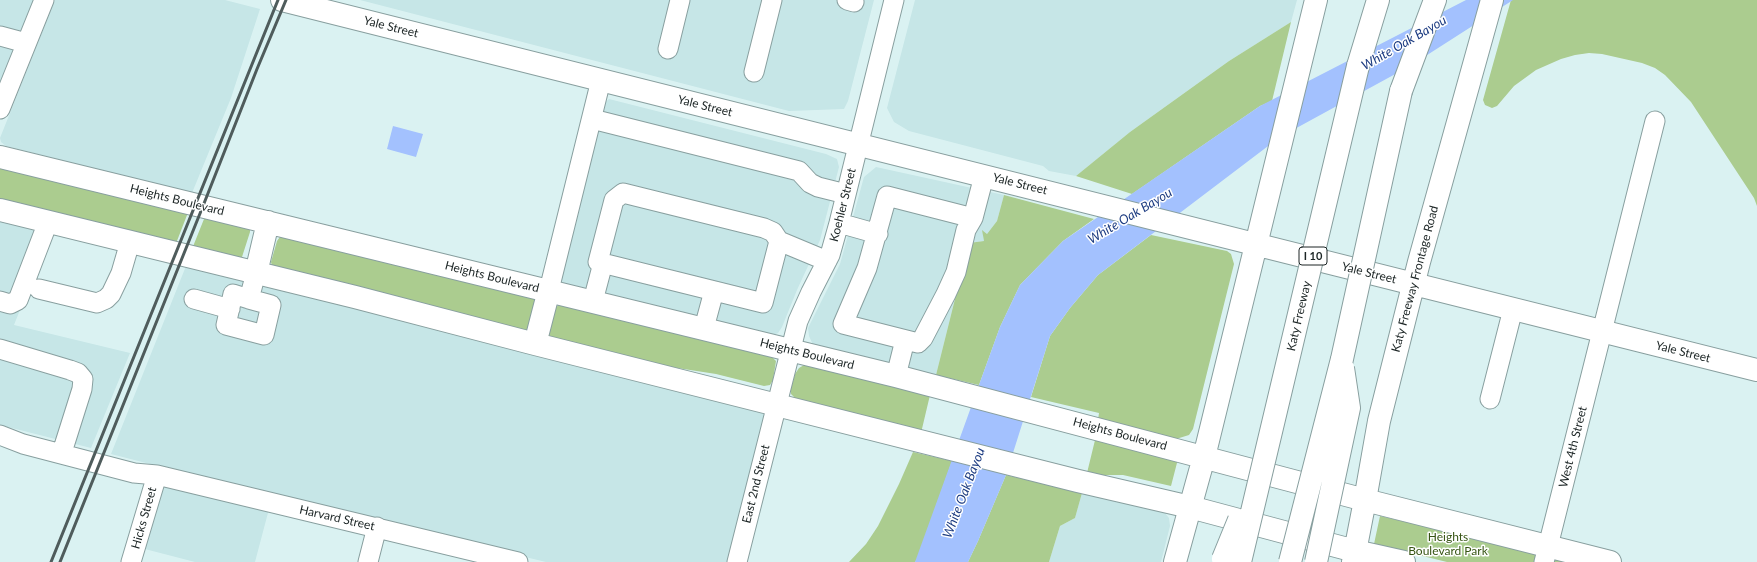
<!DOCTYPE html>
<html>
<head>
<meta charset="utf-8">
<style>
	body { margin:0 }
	canvas { display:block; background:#daf2f2 }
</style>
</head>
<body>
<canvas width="1757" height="562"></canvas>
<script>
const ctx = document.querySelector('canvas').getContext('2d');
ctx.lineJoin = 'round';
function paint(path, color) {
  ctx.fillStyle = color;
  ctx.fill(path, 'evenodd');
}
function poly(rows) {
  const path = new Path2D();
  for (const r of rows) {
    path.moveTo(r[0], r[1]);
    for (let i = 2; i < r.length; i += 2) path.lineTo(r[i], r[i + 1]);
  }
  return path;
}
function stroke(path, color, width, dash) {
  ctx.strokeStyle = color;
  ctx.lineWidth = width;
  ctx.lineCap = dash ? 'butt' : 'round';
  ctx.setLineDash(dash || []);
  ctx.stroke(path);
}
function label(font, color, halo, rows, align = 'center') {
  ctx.font = font + ' Lato,sans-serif';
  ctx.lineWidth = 3;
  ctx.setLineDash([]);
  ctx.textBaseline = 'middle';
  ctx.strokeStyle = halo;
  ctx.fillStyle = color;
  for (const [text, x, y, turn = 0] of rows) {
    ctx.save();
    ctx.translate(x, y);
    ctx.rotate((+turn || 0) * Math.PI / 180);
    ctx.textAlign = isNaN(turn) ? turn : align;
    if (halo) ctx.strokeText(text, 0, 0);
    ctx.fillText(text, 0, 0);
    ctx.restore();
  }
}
const built = poly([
	[0,0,35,0,0,86],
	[55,0,225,0,260,9,231,98,192,193,6,146,1,142,0,138],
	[360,0,874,0,848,101,844,109,789,111],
	[915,0,1297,0,1291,22,1229,61,1130,132,1076,176,1049,171,1043,166,909,131,894,122,887,108],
	[609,99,826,154,837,159,839,167,820,240,797,290,782,327,778,333,771,336,565,284,561,281,561,275,602,105],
	[876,167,1004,195,997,221,987,234,983,231,984,241,969,243,936,375,827,352,814,347,809,336,808,328,840,264,864,177],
	[0,219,51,231,14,325,130,353,91,448,0,425],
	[186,266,764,411,765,415,729,562,546,562,310,505,111,454],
	[170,486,269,509,255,562,195,562,141,548,160,493,164,488],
	[1082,493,1158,508,1165,513,1169,518,1170,526,1161,562,1049,562,1060,526,1075,518]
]);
const green = poly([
	[1511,0,1757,0,1757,206,1754,198,1691,102,1665,75,1655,68,1642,63,1602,54,1589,53,1575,55,1561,59,1536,70,1514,86,1497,106,1492,108,1485,105,1483,100],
	[1291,22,1272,101,1260,106,1132,194,1076,176,1130,132,1229,61],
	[0,164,189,210,175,246,0,201],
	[1004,195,1094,219,1063,241,1020,285,1000,327,979,385,936,375,969,243,984,241,982,230,987,234,997,221],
	[206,214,250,229,250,232,242,257,237,260,192,249],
	[282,234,536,299,529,330,526,331,272,266,271,262,277,241],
	[1151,235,1227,251,1231,254,1234,264,1193,429,1189,435,1176,439,1098,420,1099,413,1031,397,1050,336,1070,308,1098,275],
	[560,304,756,352,773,358,776,361,773,380,770,385,764,386,716,374,658,365,550,337,548,335,555,308],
	[804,365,930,395,921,433,795,398,791,394,791,388,795,374,799,368],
	[1096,436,1178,459,1171,486,1123,475,1098,475,1087,473],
	[913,452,952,461,918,558,915,562,849,562,866,544,878,526,899,484],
	[1006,475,1082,493,1075,518,1060,526,1049,562,968,562,978,541],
	[1380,516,1406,522,1596,562,1447,562,1374,544]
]);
const water = poly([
	[1466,0,1513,0,1410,66,1280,137,1098,275,1070,308,1050,336,1006,475,978,541,968,562,915,562,1000,327,1020,285,1063,241,1260,106],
	[393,126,423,134,416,157,387,149]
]);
const minor = poly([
	[847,0,854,2],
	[0,36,26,43],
	[668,49,680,0],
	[754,72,772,0],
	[0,109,44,0],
	[592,119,799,171,810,183,818,187,846,194],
	[973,218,966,230,956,272,946,294,923,338,918,343,843,324,867,268,887,196,973,218,984,176],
	[839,223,878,234],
	[779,241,773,232,764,228,623,193,614,200,598,262,763,303,779,241,827,261],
	[39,289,97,303,106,299,111,294,121,273,130,242],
	[549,290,601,80],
	[194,299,230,309],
	[249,299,233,294,226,325,264,335,271,305,249,299,256,273],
	[0,301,10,304,18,300,48,222],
	[593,301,603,263],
	[704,328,714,291],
	[0,349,70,370,78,373,83,379,82,389,64,446],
	[896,376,905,340],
	[1490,399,1513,309],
	[0,435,23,444,134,473,157,475,518,562],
	[131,562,157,475],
	[368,562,377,527],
	[737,562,798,321,811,292,830,255,839,223,894,0],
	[1544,562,1655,121]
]);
const major = poly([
	[282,0,1757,370],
	[0,157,896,376,1365,500,1610,562],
	[0,210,355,297,535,344,1078,481,1190,507,1355,551,1404,562],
	[256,273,268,222],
	[535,344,549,290],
	[1175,562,1204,457,1316,0],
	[1353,562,1365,500,1379,421,1419,262,1492,0]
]);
const highway = poly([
	[1358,66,1378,0],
	[1401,91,1435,0]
]);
const rail = poly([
	[51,562,278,0],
	[60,562,203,206,257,69,286,0]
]);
const highwayBridge = poly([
	[1223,559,1239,520],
	[1240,562,1358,66],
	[1290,562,1342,359,1401,91],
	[1316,562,1349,408,1343,368]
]);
const shields = [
	[1313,256,28]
];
const shieldNames = [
	["I 10",1313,256]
];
const streetNames = [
	["Yale Street",391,27,14],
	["Yale Street",705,106,14],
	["Yale Street",1020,184,14],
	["Heights Boulevard",177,200,14],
	["Koehler Street",843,205,-76],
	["Yale Street",1369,273,14],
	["Heights Boulevard",492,277,14],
	["Katy Freeway Frontage Road",1415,279,-75],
	["Katy Freeway",1299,316,-77],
	["Yale Street",1683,352,14],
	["Heights Boulevard",807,354,14],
	["Heights Boulevard",1120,434,15],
	["West 4th Street",1573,447,-76],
	["East 2nd Street",756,484,-76],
	["Hicks Street",144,518,-74],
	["Harvard Street",337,518,13]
];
const parkNames = [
	["Heights",1448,537],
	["Boulevard Park",1448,551]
];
const waterNames = [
	["White Oak Bayou",1404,43,-30],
	["White Oak Bayou",1130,216,-31],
	["White Oak Bayou",964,493,-69]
];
paint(built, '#c6e6e7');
paint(green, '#abcc8f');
paint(water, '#a3c1fe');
stroke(minor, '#889f9f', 21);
stroke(major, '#889f9f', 24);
stroke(highway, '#889f9f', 24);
stroke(minor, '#fff', 19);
stroke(major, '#fff', 22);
stroke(highway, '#fff', 22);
stroke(rail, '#4f5c5c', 3);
stroke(highwayBridge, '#889f9f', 24, []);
stroke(highwayBridge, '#fff', 22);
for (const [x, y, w] of shields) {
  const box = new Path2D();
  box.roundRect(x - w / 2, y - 9, w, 18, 3);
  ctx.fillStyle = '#fff';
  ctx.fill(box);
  stroke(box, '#1c2525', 1);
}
label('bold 11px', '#1c2525', null, shieldNames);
label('12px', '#1c2525', '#fff', streetNames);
label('12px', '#365413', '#fff', parkNames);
label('italic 13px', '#1e3d82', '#fff', waterNames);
</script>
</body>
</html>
